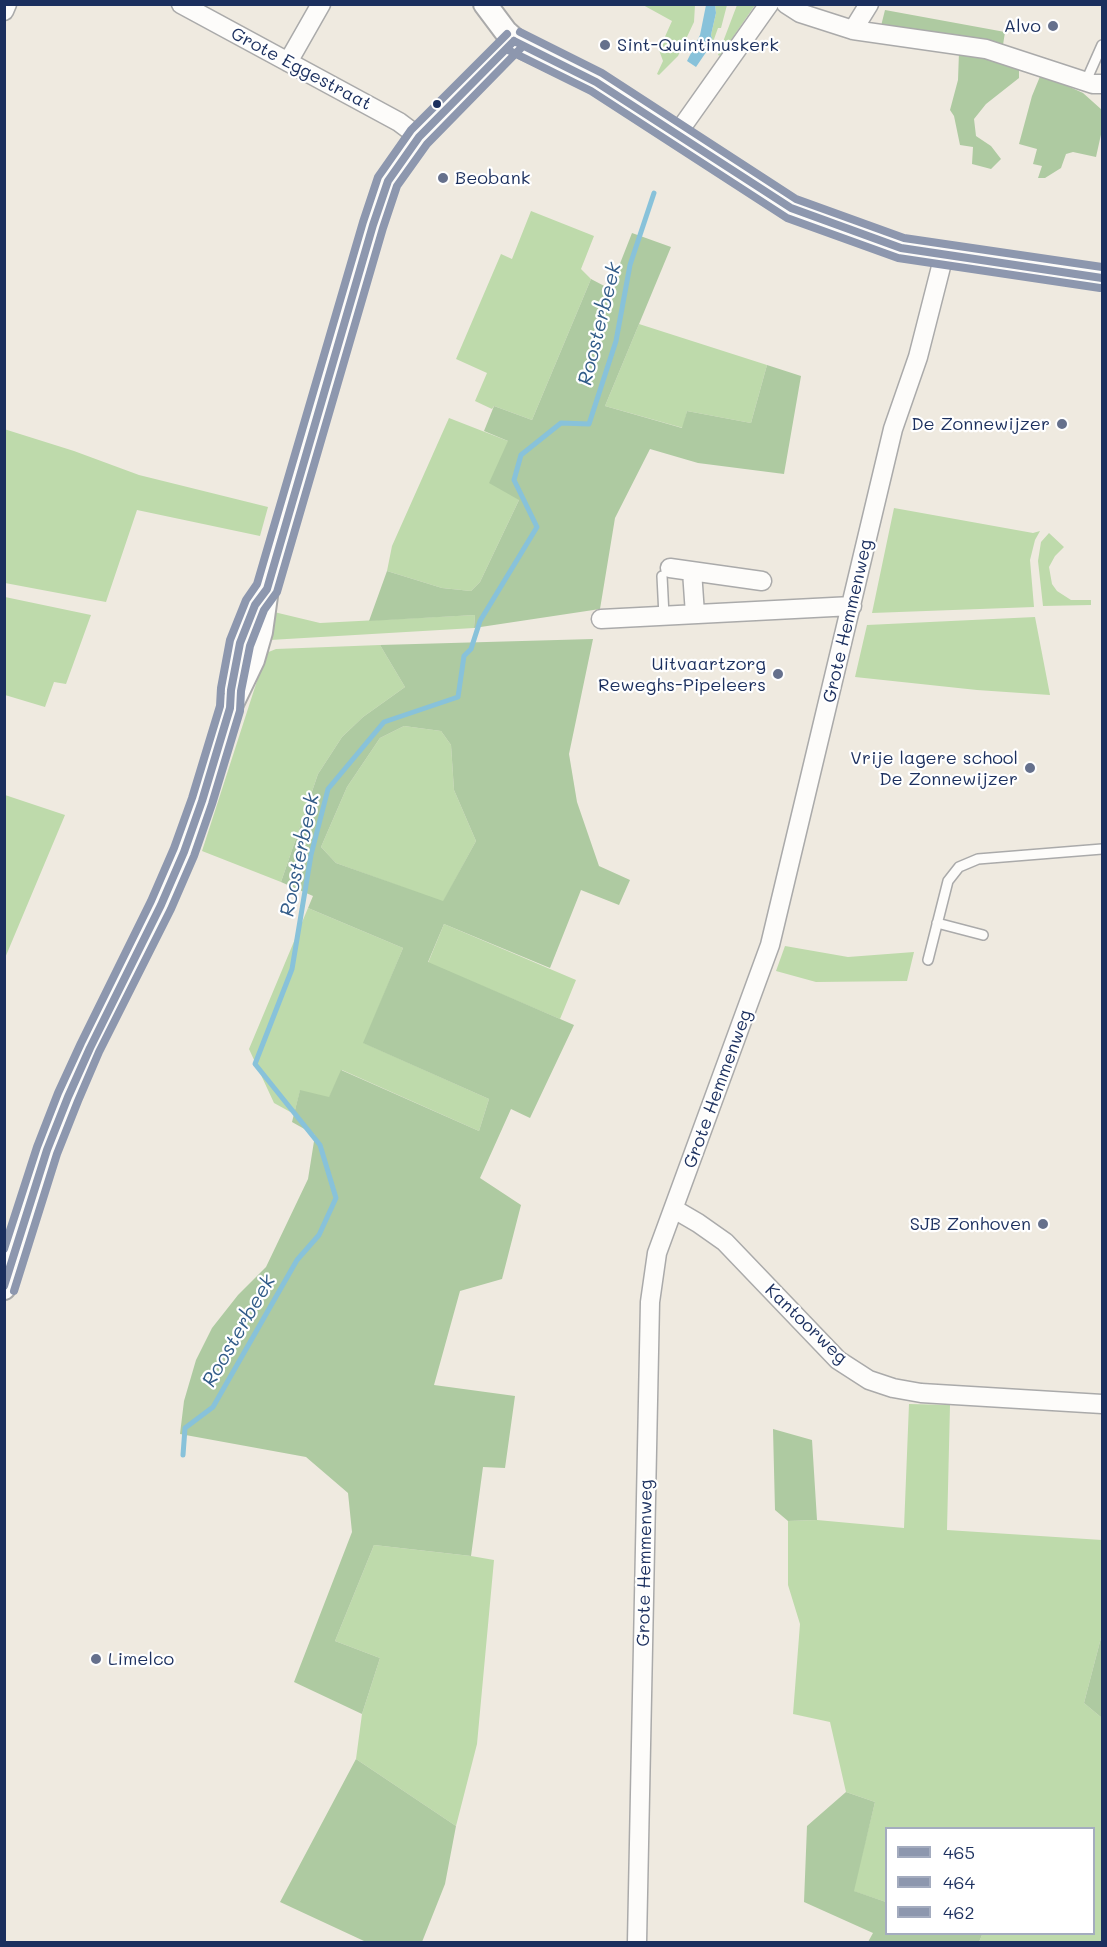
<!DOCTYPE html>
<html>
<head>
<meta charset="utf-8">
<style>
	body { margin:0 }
	#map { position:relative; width:1107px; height:1947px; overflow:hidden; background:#efeae0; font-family:Mali,sans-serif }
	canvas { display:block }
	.frame { position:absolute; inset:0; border:6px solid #1b2f5e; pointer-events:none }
	.legend { position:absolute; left:885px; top:1827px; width:210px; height:108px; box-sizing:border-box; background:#fff; border:2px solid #a4acbf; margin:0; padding:8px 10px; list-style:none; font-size:18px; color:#1b2f5e }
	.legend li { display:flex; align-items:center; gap:12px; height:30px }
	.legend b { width:30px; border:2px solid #a4acbf }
</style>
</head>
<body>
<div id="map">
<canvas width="1107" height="1947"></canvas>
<div class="frame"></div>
<ul class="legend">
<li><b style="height:8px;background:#8d97ae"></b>465</li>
<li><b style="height:8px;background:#8d97ae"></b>464</li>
<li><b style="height:8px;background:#8d97ae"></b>462</li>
</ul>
</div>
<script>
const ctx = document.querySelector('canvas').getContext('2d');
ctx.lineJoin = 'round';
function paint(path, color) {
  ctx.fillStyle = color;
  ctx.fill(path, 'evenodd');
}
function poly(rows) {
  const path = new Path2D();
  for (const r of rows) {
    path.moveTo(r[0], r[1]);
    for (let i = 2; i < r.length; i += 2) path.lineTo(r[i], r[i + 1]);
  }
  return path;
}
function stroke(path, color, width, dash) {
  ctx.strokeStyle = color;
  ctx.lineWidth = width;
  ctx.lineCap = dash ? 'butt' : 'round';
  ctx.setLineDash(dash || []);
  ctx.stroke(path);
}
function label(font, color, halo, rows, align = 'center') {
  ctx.font = font + ' Mali,sans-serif';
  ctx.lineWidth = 4.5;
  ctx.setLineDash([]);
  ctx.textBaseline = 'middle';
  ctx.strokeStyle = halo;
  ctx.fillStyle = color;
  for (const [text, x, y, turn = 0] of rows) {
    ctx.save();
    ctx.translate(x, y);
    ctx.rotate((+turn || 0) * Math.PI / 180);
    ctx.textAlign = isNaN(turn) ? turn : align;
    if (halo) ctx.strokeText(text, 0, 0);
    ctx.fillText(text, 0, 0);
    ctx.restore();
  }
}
const green = poly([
	[643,5,695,5,694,22,678,56,659,75,657,74,663,61,659,50,672,21],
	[715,5,727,5,721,28,718,28,713,42,711,35,716,13],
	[737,5,755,5,720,56,718,55],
	[531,211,594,236,581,269,591,279,532,420,494,406,492,409,475,401,487,373,456,359,501,254,512,259],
	[639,324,767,365,751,423,687,411,683,428,605,406],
	[449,418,508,441,519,500,480,582,471,591,442,588,387,571,392,546],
	[4,429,74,451,139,475,268,507,260,536,137,510,106,602,5,583],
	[894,508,1033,533,1040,531,1035,540,1030,560,1034,607,872,613],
	[1049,533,1064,547,1055,556,1049,567,1052,584,1057,591,1071,600,1091,600,1091,605,1043,606,1038,561,1041,542],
	[5,597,91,615,66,684,54,682,45,707,5,695],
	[274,612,320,623,475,615,474,628,270,640],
	[1035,617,1050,695,977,690,855,677,867,625],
	[380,645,405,687,363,717,342,737,318,774,281,882,202,851,266,653,276,649],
	[404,726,441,731,451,745,454,790,476,841,443,902,336,863,321,847,347,787,380,738],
	[5,795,65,815,5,958,4,795],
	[308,908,403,948,364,1043,489,1099,479,1131,342,1070,329,1098,300,1091,294,1114,274,1103,249,1049],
	[444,924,576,980,560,1019,428,963],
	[785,946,848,957,914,952,907,981,816,982,776,971],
	[909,1404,950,1405,947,1530,1102,1540,1102,1634,1084,1703,1102,1718,1102,1942,979,1942,982,1935,979,1934,1094,1934,1094,1828,886,1828,886,1902,853,1891,875,1802,846,1792,830,1722,793,1714,800,1624,788,1585,788,1521,817,1520,904,1528],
	[374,1545,471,1556,494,1560,477,1744,456,1826,356,1759,362,1714,380,1658,335,1641]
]);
const forest = poly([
	[885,10,1005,32,1003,45,881,26],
	[959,52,1008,59,1019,68,1019,78,986,104,974,119,976,136,991,146,1001,159,991,169,972,164,973,147,960,145,954,116,950,110,958,80],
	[1041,74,1083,93,1102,110,1102,130,1096,157,1073,152,1066,154,1061,168,1045,178,1038,178,1042,166,1033,164,1037,149,1019,144,1032,96],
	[632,233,671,247,605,406,682,428,687,411,751,423,767,365,801,376,784,474,698,463,650,449,615,518,600,609,474,628,475,615,369,621,387,571,442,588,471,591,480,582,519,500,489,483,508,441,484,431,494,406,532,420,591,279,610,289],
	[593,639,569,754,577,802,599,866,630,880,619,905,581,890,550,968,444,924,428,962,574,1025,530,1118,511,1109,480,1178,521,1205,502,1279,460,1291,434,1385,515,1396,505,1468,483,1467,471,1556,374,1545,335,1641,380,1658,362,1714,294,1682,352,1532,348,1493,306,1457,180,1434,184,1401,196,1360,212,1328,238,1295,266,1267,308,1179,315,1135,292,1122,300,1090,329,1097,341,1070,479,1131,489,1099,363,1043,403,948,308,908,313,896,281,882,318,774,342,737,363,717,405,687,380,645],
	[404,726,441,731,451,745,454,790,476,841,443,901,336,863,321,847,347,787,380,738],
	[773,1429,812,1440,817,1520,788,1521,775,1510],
	[1102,1634,1102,1718,1084,1703],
	[356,1759,456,1826,445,1884,422,1942,363,1942,364,1941,280,1902],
	[846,1792,875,1802,854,1891,886,1902,886,1934,979,1934,982,1935,979,1942,868,1942,873,1933,804,1902,807,1826]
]);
const water = poly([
	[706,5,715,5,716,13,711,35,713,42,696,67,687,61,700,35]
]);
const stream = poly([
	[183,1455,185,1428,213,1407,297,1260,319,1235,336,1198,320,1145,255,1064,292,969,311,855,328,789,384,722,458,697,464,656,471,649,480,621,537,527,514,480,521,455,561,423,589,424,616,341,630,265,654,193]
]);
const service = poly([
	[1086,81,1102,45],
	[662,576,664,616],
	[937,923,983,935],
	[928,960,948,881,959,867,978,859,1102,849]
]);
const minor = poly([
	[181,4,399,122,419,137],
	[786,4,800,13,853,30,986,49,1093,84,1102,84],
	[4,11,7,4],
	[853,30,869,4],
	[288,62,321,4],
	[677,134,769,4],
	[670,568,762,581],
	[692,571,695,614],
	[601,619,852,606],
	[674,1209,698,1223,725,1242,838,1360,869,1380,893,1388,921,1393,1102,1404],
	[637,1942,650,1302,657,1253,770,945,893,429,918,357,944,255]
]);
const tertiary = poly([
	[485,4,506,32,523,47,596,82,791,208,901,248,1102,278],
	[232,685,240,643,247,623,261,598],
	[4,1288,23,1223,47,1150,68,1097,90,1048,161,905,184,852,202,801,230,708,253,660,261,632,267,589,373,225,388,181,419,137,514,41]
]);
const bus1 = poly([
	[514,41,596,82,791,208,901,248,1102,278],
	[4,1286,47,1150,68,1097,90,1048,161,905,184,852,202,801,230,708,231,690,240,643,255,605,267,589,373,225,388,181,419,137,514,41]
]);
const bus2 = poly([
	[508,50,591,91,787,218,898,258,1100,288],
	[14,1291,57,1154,78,1101,99,1052,171,909,194,856,212,804,240,711,241,691,250,646,264,610,277,592,383,228,397,186,427,144,521,48]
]);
const bus3 = poly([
	[520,32,602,73,796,199,904,238,1102,267],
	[4,1249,37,1147,58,1093,81,1043,151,901,174,848,192,798,220,706,221,688,230,640,246,600,257,584,363,222,378,177,411,130,507,34]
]);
const markers = [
	[1053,26,6,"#65708c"],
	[605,45,6,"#65708c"],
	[437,104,5,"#1b2f5e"],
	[443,178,6,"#65708c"],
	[1062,424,6,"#65708c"],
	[778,674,6,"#65708c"],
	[1030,768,6,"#65708c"],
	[1043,1224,6,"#65708c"],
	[96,1659,6,"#65708c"]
];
const poiNames = [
	["Alvo",1041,26],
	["Sint-Quintinuskerk",617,45,"left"],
	["Beobank",455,178,"left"],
	["De Zonnewijzer",1050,424],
	["Uitvaartzorg",766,664],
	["Reweghs-Pipeleers",766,685],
	["Vrije lagere school",1018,758],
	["De Zonnewijzer",1018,779],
	["SJB Zonhoven",1031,1224],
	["Limelco",108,1659,"left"]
];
const streetNames = [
	["Grote Eggestraat",301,69,28],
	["Grote Hemmenweg",848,621,-77],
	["Grote Hemmenweg",718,1089,-70],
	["Kantoorweg",806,1324,44],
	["Grote Hemmenweg",645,1563,-89]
];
const waterNames = [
	["Roosterbeek",600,324,-76],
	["Roosterbeek",300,855,-78],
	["Roosterbeek",239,1331,-60]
];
paint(green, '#bedaab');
paint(forest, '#aecaa1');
paint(water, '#88c2da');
stroke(stream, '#88c2da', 5);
stroke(service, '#aaa', 12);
stroke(minor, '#aaa', 21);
stroke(tertiary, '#aaa', 26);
stroke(service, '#fdfcfa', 9);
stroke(minor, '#fdfcfa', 18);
stroke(tertiary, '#fdfcfa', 22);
stroke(bus1, '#8d97ae', 8);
stroke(bus2, '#8d97ae', 8);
stroke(bus3, '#8d97ae', 8);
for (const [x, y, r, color] of markers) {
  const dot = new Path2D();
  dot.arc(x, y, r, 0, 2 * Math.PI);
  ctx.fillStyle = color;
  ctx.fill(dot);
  stroke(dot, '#fff', 2);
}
label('18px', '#1b2f5e', '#fff', poiNames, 'right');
label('18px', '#1b2f5e', '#fff', streetNames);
label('italic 20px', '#325c89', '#fff', waterNames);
</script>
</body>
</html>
